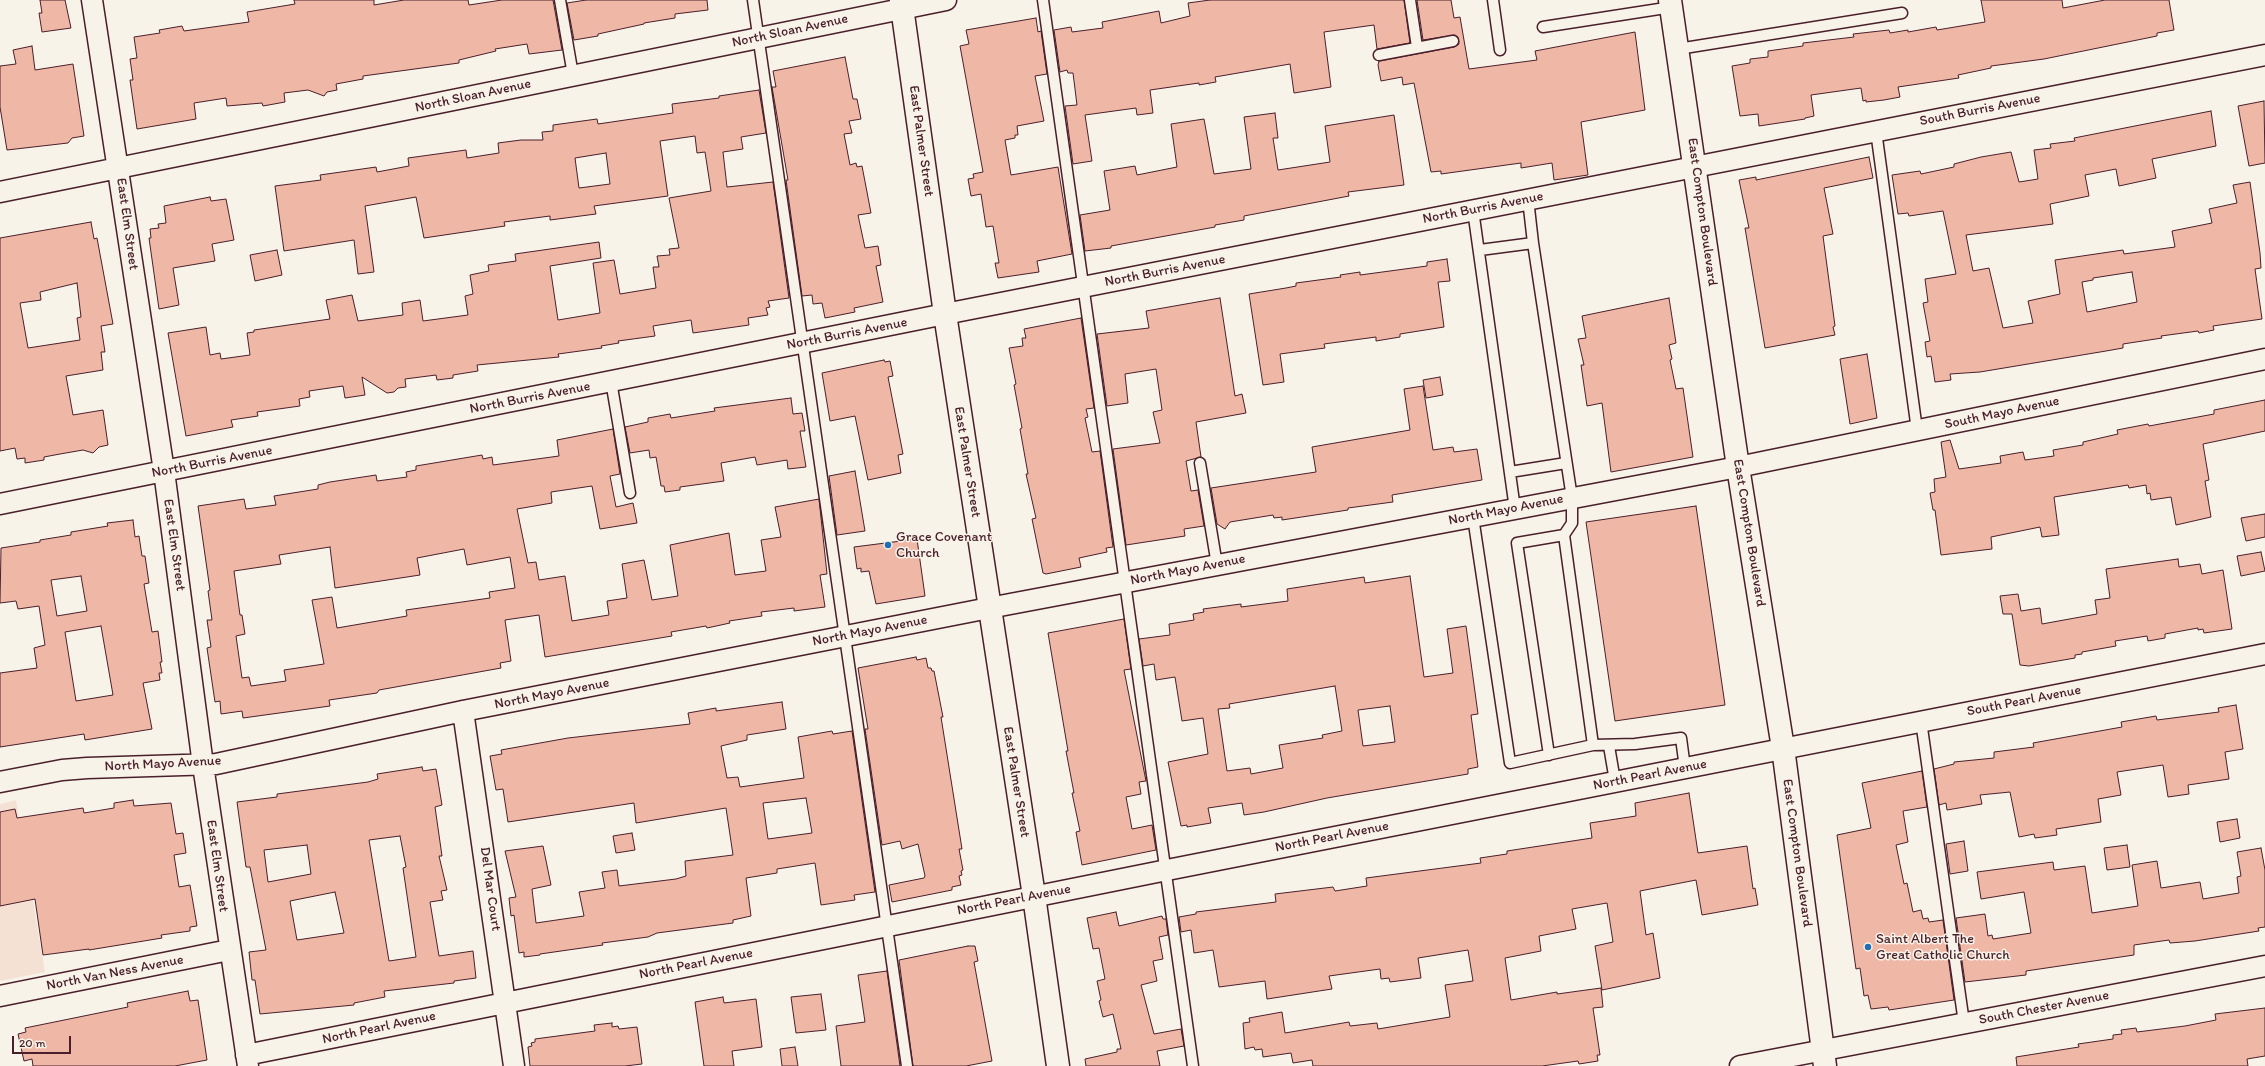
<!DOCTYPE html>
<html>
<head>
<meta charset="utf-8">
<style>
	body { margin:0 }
	#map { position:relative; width:2265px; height:1066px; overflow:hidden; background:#f7f3e8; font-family:Itim,sans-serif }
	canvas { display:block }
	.scale { position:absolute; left:12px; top:1036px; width:59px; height:18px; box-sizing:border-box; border:2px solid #4a1f2b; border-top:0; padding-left:5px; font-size:12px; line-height:14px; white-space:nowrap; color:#4a1f2b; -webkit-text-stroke:3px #f7f3e8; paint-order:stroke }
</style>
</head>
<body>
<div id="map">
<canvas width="2265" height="1066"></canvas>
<div class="scale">20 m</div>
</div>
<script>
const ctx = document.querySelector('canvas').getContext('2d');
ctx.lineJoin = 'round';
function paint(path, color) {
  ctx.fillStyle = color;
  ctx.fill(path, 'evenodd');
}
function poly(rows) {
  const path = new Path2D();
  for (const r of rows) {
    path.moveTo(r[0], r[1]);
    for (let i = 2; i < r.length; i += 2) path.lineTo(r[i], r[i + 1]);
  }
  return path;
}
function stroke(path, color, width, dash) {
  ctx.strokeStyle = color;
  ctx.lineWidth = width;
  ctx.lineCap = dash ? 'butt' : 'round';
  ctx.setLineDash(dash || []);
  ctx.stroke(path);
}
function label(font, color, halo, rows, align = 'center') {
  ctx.font = font + ' Itim,sans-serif';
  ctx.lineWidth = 3;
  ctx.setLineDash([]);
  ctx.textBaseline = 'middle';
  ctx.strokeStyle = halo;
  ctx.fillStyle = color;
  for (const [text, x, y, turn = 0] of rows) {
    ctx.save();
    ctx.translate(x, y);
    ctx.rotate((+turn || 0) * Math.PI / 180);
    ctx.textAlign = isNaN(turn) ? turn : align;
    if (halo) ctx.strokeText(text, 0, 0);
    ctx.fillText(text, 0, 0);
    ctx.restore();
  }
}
const built = poly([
	[16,800,45,972,0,981,0,804]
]);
const building = poly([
	[40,0,65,0,71,28,42,32,39,13,42,13,40,0],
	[294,0,374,0,374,5,404,0,468,0,469,5,502,0,553,0,562,50,529,54,527,44,495,49,496,51,459,60,459,63,363,76,363,79,336,84,337,90,327,92,324,96,308,90,284,93,285,102,263,106,262,103,227,106,226,98,194,103,196,119,137,129,130,80,133,80,130,59,137,58,134,37,160,33,159,30,182,26,184,31,249,22,247,12,295,4,294,0],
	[586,0,707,0,708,10,675,14,675,18,644,23,644,24,598,34,598,36,574,40,567,3,586,0],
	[1210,0,1404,0,1410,43,1377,49,1374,25,1324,32,1331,87,1294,93,1290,64,1215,77,1216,82,1199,85,1199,83,1150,90,1153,113,1137,115,1136,108,1085,115,1092,161,1073,164,1065,106,1077,105,1073,73,1068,73,1067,70,1060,72,1054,30,1071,27,1072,32,1103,28,1102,22,1159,11,1161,23,1190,16,1188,3,1210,0],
	[1417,0,1451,0,1454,18,1460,17,1469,69,1537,60,1535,51,1635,32,1645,110,1581,122,1588,175,1554,180,1552,163,1521,168,1521,163,1441,174,1441,171,1431,172,1414,83,1403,85,1402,77,1381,81,1378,65,1379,61,1454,47,1459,44,1458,37,1455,35,1423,40,1417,0],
	[1981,0,2062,0,2063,8,2105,0,2169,0,2174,30,2157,33,2157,36,2044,59,1991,66,1991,68,1958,75,1959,78,1898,87,1900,97,1884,100,1866,102,1866,100,1863,101,1861,88,1811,95,1814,116,1805,118,1805,119,1759,126,1758,114,1740,116,1732,66,1750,63,1750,59,1768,57,1768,51,1803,46,1803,43,1854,37,1853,34,1889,30,1890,33,1908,30,1908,32,1936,27,1937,30,1985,22,1981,0],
	[1036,18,1038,32,1041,31,1047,74,1035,76,1044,121,1017,126,1018,135,1015,135,1015,138,1005,140,1011,175,1058,167,1072,254,1037,261,1039,272,998,278,995,263,999,263,993,226,986,227,981,194,971,196,968,179,974,178,973,174,983,172,960,46,969,44,966,30,1036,18],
	[32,46,35,70,73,64,84,136,72,138,68,143,7,150,0,107,0,66,16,64,13,50,32,46],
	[845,57,853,99,857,99,861,119,849,121,852,133,844,134,850,165,856,163,857,167,862,166,871,213,858,215,865,248,878,246,881,265,876,266,883,302,854,308,855,312,825,318,822,303,813,304,812,295,802,296,786,180,788,180,772,87,776,87,773,71,845,57],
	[759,90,766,133,741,137,743,149,723,152,727,187,773,182,789,298,768,301,770,307,766,308,768,315,748,318,749,325,693,333,691,320,653,326,655,336,618,341,619,343,601,346,602,348,558,354,559,357,477,365,478,371,453,375,453,378,437,380,436,375,405,379,406,387,398,388,394,392,387,393,362,377,365,395,345,398,343,386,309,391,310,397,299,399,300,406,257,412,258,416,231,420,233,427,186,436,168,333,206,327,210,355,220,353,221,359,250,355,247,333,254,332,254,330,330,319,326,300,352,295,358,321,403,315,402,303,420,300,423,321,468,315,465,296,473,294,470,275,489,271,488,265,516,261,515,254,599,242,601,258,550,266,558,320,600,313,593,263,614,260,620,294,656,288,653,267,659,267,657,256,670,255,669,249,679,248,669,198,711,191,705,152,697,153,695,136,660,141,668,196,594,206,596,214,550,220,550,216,504,222,505,226,424,238,416,197,365,206,374,272,358,274,354,240,284,251,275,186,321,180,320,175,376,167,377,172,409,166,408,158,466,150,467,158,499,153,498,143,521,140,543,140,542,132,553,131,553,125,597,119,598,124,673,113,672,104,719,98,719,96,759,90],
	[606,153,610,184,579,188,575,158,606,153],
	[2264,101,2265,163,2249,166,2238,106,2264,101],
	[2211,111,2216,146,2152,159,2156,178,2119,186,2116,169,2085,175,2089,196,2050,204,2053,224,1966,235,1973,271,1989,268,2003,328,2033,323,2028,301,2060,294,2055,260,2123,250,2124,254,2175,247,2172,231,2212,223,2209,209,2237,203,2233,185,2250,182,2260,253,2261,268,2255,269,2262,319,2213,326,2214,330,2199,333,2198,331,2161,336,2162,338,2123,344,2123,348,2106,351,1980,372,1950,374,1951,380,1935,382,1931,356,1927,357,1925,342,1930,341,1923,303,1928,302,1925,279,1956,274,1943,211,1909,216,1908,213,1898,214,1892,175,1920,171,1921,174,1954,167,1954,164,1981,157,2011,152,2019,182,2038,179,2034,150,2051,148,2050,144,2075,141,2074,138,2211,111],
	[2132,272,2137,302,2087,312,2082,282,2093,280,2093,278,2132,272],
	[1275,113,1278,138,1273,138,1278,170,1330,162,1325,126,1394,115,1404,185,1348,192,1349,196,1244,216,1244,220,1215,225,1215,227,1111,246,1111,248,1085,251,1080,215,1110,210,1104,171,1135,166,1137,175,1177,167,1171,124,1204,119,1214,174,1251,169,1244,117,1275,113],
	[1869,157,1873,178,1824,188,1833,234,1823,236,1835,326,1833,327,1835,335,1765,348,1745,228,1749,228,1739,180,1756,177,1756,180,1869,157],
	[210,197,211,201,226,199,234,240,212,244,215,261,173,268,179,305,159,309,149,238,151,238,150,229,159,228,158,224,166,223,164,206,210,197],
	[91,222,94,239,97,238,113,324,101,326,105,352,101,352,103,370,66,376,73,415,103,410,108,445,99,447,93,453,83,450,60,454,44,457,44,460,25,463,25,458,17,459,15,448,0,451,0,238,91,222],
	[77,283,81,317,77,318,80,340,28,348,20,303,41,300,40,292,77,283],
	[277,250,282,275,255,281,250,255,277,250],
	[1447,259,1450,281,1438,282,1444,327,1400,334,1400,337,1376,341,1376,337,1324,344,1325,348,1280,354,1284,382,1263,385,1249,294,1286,288,1296,286,1296,283,1341,277,1340,275,1360,272,1360,275,1427,266,1427,262,1447,259],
	[1220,298,1235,396,1242,394,1246,413,1196,422,1201,457,1186,461,1191,491,1198,490,1204,526,1184,529,1185,536,1126,545,1113,449,1160,443,1153,412,1162,410,1156,369,1125,374,1128,403,1107,406,1097,334,1149,328,1146,311,1220,298],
	[1669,298,1676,343,1669,345,1672,359,1670,360,1676,389,1683,388,1693,457,1611,472,1602,403,1587,406,1581,365,1584,365,1578,339,1586,338,1582,316,1669,298],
	[1081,318,1094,408,1086,409,1088,417,1085,418,1092,452,1100,451,1113,547,1106,548,1107,552,1079,558,1081,567,1046,574,1043,573,1032,519,1036,518,1026,474,1028,474,1020,429,1022,428,1014,385,1016,384,1009,348,1023,346,1022,338,1026,338,1024,329,1081,318],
	[1867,354,1877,418,1850,424,1840,359,1867,354],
	[884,360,885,362,890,361,893,376,888,377,903,454,898,455,901,473,868,480,855,416,830,421,822,373,884,360],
	[1440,377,1443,395,1426,398,1423,380,1440,377],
	[1423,386,1433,450,1453,447,1454,452,1477,449,1482,480,1392,495,1393,502,1348,508,1348,510,1282,520,1282,517,1274,518,1273,515,1230,522,1225,529,1217,524,1211,488,1316,472,1312,447,1410,430,1404,389,1423,386],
	[791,398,793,414,802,413,805,431,800,431,806,467,788,469,787,460,757,465,755,457,721,463,724,481,680,487,680,490,665,492,664,486,661,486,656,457,650,458,649,450,630,453,625,427,648,422,648,418,670,414,671,418,715,411,714,408,791,398],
	[2265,400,2265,431,2203,444,2209,480,2205,481,2211,517,2176,525,2171,497,2151,500,2150,493,2147,494,2146,485,2129,488,2128,485,2054,497,2059,535,2042,537,2040,527,1991,537,1992,549,1941,555,1935,510,1933,510,1930,493,1935,492,1934,479,1946,477,1941,442,1950,440,1959,469,2001,463,2000,456,2023,452,2025,460,2054,456,2053,450,2083,445,2083,442,2118,434,2117,430,2148,424,2149,426,2214,414,2214,410,2265,400],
	[613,429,620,474,610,476,616,507,633,503,637,523,600,529,592,486,551,492,552,503,517,509,528,563,536,562,539,580,565,576,572,621,609,615,607,601,627,598,622,564,644,560,652,600,678,596,670,545,729,533,735,575,766,571,761,540,781,537,775,507,819,499,827,574,820,575,825,607,794,611,794,608,761,612,762,616,729,621,730,623,707,628,706,626,671,632,672,636,545,657,539,615,505,620,511,661,500,663,501,668,379,690,377,693,329,700,330,706,243,718,242,711,221,714,220,701,215,702,207,648,211,647,207,620,212,620,208,591,210,590,198,506,244,499,246,509,276,505,274,496,318,489,318,485,330,482,376,475,377,481,407,477,406,472,416,470,416,466,482,455,483,459,492,457,493,465,559,456,557,440,613,429],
	[330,547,335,588,420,575,417,558,464,549,467,565,510,557,515,588,489,592,490,598,406,610,407,616,337,628,332,597,312,600,324,664,284,670,286,681,251,686,249,677,242,678,236,636,245,634,242,615,240,615,234,571,281,564,279,555,330,547],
	[855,471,865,531,837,535,829,476,855,471],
	[1696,506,1725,705,1615,721,1586,522,1696,506],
	[2265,514,2265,537,2246,541,2241,518,2265,514],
	[133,520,135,537,139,536,142,556,145,556,149,583,144,584,152,632,158,631,162,662,160,662,162,673,159,673,160,680,143,683,152,729,85,740,84,734,0,747,0,673,37,668,34,648,45,645,39,606,18,609,16,601,0,603,1,548,40,542,40,540,71,535,71,532,108,526,107,523,133,520],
	[81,576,87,611,57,616,51,580,81,576],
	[101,626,113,695,76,701,65,632,101,626],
	[917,539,925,596,876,604,869,571,861,572,861,568,857,569,854,547,917,539],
	[2261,552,2265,571,2241,576,2237,556,2261,552],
	[2178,559,2179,567,2200,564,2202,574,2223,570,2232,629,2204,633,2203,629,2198,630,2198,628,2165,634,2165,638,2148,641,2147,636,2115,641,2116,646,2082,652,2082,654,2075,655,2075,658,2029,666,2020,665,2012,614,2003,614,2000,596,2018,594,2021,611,2040,608,2042,624,2097,614,2095,600,2110,598,2106,569,2178,559],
	[1410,576,1424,677,1453,673,1447,629,1466,626,1478,714,1471,715,1478,767,1468,769,1468,774,1327,798,1264,812,1244,815,1242,803,1208,808,1211,823,1187,827,1187,825,1181,826,1168,762,1208,754,1203,718,1182,721,1175,677,1156,680,1154,664,1143,666,1139,639,1170,635,1169,624,1194,620,1193,614,1204,612,1203,609,1241,604,1241,607,1288,601,1287,589,1364,577,1365,583,1410,576],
	[1335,686,1342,731,1322,735,1323,738,1279,745,1283,768,1251,774,1250,768,1227,771,1218,709,1230,708,1229,704,1335,686],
	[1390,706,1395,742,1363,746,1358,710,1390,706],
	[1124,619,1131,669,1124,670,1146,781,1139,782,1141,794,1126,797,1132,829,1152,825,1156,850,1082,865,1076,832,1080,831,1072,793,1074,793,1066,751,1068,751,1048,633,1124,619],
	[916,657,917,660,926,658,928,668,931,668,932,671,934,671,943,717,941,717,962,849,959,849,963,870,961,871,962,875,959,876,961,885,952,887,952,890,892,902,889,885,924,878,925,876,918,844,902,849,900,841,882,845,865,729,868,729,858,668,916,657],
	[782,702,786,729,747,735,747,740,721,746,727,778,738,777,740,787,804,778,798,737,832,731,833,734,852,731,875,892,854,895,855,900,821,905,815,863,777,869,777,873,746,878,751,916,733,920,733,923,657,933,648,937,602,943,603,945,540,954,540,955,524,957,524,952,519,953,514,915,511,916,509,898,516,897,505,851,543,846,551,885,532,889,536,923,584,916,579,892,605,888,602,872,617,870,619,886,676,879,686,876,685,861,733,855,726,808,636,823,634,803,508,822,503,789,496,790,490,756,502,754,501,750,568,738,690,724,688,713,716,708,716,711,782,702],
	[806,798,812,833,768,839,763,803,806,798],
	[2236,705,2243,749,2225,752,2229,779,2188,785,2189,794,2168,797,2163,765,2117,772,2121,795,2098,799,2101,822,2056,829,2057,835,2035,838,2034,834,2019,837,2010,792,1980,795,1982,804,1947,810,1946,803,1939,805,1934,769,1954,764,1954,762,1994,758,1994,752,2034,747,2033,743,2122,727,2121,722,2156,716,2157,720,2219,712,2218,708,2236,705],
	[422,767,423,771,436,769,442,805,435,807,442,856,439,856,447,890,441,891,443,900,430,902,439,956,473,951,476,978,454,981,454,983,384,991,385,997,354,1003,354,1005,260,1014,255,980,252,980,249,952,266,950,250,867,246,867,237,802,277,797,277,794,368,782,378,779,377,774,422,767],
	[400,836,406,867,403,868,416,957,389,961,369,840,400,836],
	[307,845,311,874,268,882,264,850,307,845],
	[335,892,344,933,297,940,290,901,335,892],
	[1922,771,1927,807,1903,811,1908,842,1896,845,1904,884,1907,883,1913,912,1921,910,1923,919,1928,918,1929,922,1943,920,1954,1000,1889,1010,1888,1007,1871,1009,1868,995,1864,996,1860,968,1856,969,1837,835,1871,828,1862,783,1922,771],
	[1689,793,1698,853,1747,846,1753,889,1755,888,1758,905,1702,915,1696,880,1640,891,1646,935,1653,933,1660,978,1602,990,1595,946,1613,942,1607,903,1572,909,1576,929,1539,936,1541,951,1505,958,1511,1000,1557,992,1557,994,1601,988,1603,1007,1593,1008,1600,1055,1597,1055,1598,1061,1579,1064,1578,1061,1542,1066,1313,1066,1312,1060,1293,1063,1291,1053,1263,1057,1262,1049,1255,1050,1254,1047,1245,1049,1243,1023,1250,1022,1249,1018,1282,1012,1285,1033,1349,1022,1350,1026,1377,1023,1378,1029,1450,1017,1445,985,1473,981,1468,950,1418,958,1421,978,1390,982,1389,978,1381,979,1380,969,1329,976,1332,989,1267,999,1265,981,1219,987,1213,950,1194,953,1191,930,1181,932,1179,917,1196,914,1196,912,1276,902,1275,894,1333,887,1335,891,1367,886,1366,878,1481,863,1480,858,1507,854,1507,851,1592,838,1590,823,1636,816,1635,803,1689,793],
	[133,800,134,806,171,803,176,834,183,833,186,853,174,855,179,887,190,885,197,926,190,927,190,931,161,935,162,938,89,950,89,949,43,955,35,899,0,906,0,812,15,809,17,818,83,808,84,813,114,808,114,803,133,800],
	[2237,819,2240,838,2220,842,2217,822,2237,819],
	[632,833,635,850,616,853,613,836,632,833],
	[1964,841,1968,871,1950,874,1946,844,1964,841],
	[2127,845,2130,867,2107,870,2104,848,2127,845],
	[2261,848,2265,870,2265,927,2258,928,2259,931,2195,941,2170,943,2169,940,2134,945,2134,955,2026,971,2026,975,1965,982,1956,918,1985,914,1988,936,1992,935,1993,939,2031,933,2024,892,1981,899,1977,872,2053,862,2054,870,2085,866,2092,913,2138,906,2132,865,2157,861,2161,888,2200,882,2203,899,2239,893,2237,877,2241,876,2237,852,2261,848],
	[1116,912,1119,926,1162,916,1163,919,1166,919,1168,935,1159,937,1163,959,1153,961,1157,981,1141,985,1154,1034,1181,1029,1184,1046,1157,1051,1160,1066,1086,1066,1085,1059,1117,1052,1117,1049,1121,1049,1113,1014,1103,1017,1099,1001,1101,1000,1097,981,1105,979,1099,948,1093,949,1087,918,1116,912],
	[968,946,975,946,978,961,974,962,992,1061,966,1066,913,1066,899,960,968,946],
	[887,971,900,1066,841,1066,836,1026,865,1022,858,975,887,971],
	[188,991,190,1001,198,1000,207,1060,175,1066,33,1066,32,1059,24,1061,18,1034,26,1032,25,1028,128,1007,127,1003,188,991],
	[821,994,826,1030,796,1033,791,997,821,994],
	[723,997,724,1003,756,999,762,1047,732,1051,734,1066,704,1066,695,1002,723,997],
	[2265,1008,2265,1056,2247,1059,2248,1066,2017,1066,2016,1057,2079,1047,2078,1044,2113,1039,2113,1035,2122,1034,2121,1030,2136,1028,2137,1032,2185,1026,2216,1020,2215,1014,2265,1008],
	[612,1023,612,1027,618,1026,619,1029,637,1027,642,1064,625,1066,530,1066,528,1047,532,1046,531,1043,535,1042,535,1039,595,1031,594,1025,612,1023],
	[795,1047,798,1066,782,1066,780,1049,795,1047]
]);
const service = poly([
	[560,0,573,75],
	[753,0,907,1066],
	[1043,0,1193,1066],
	[1410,0,1417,47],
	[1493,0,1500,50],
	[1543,27,1672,7],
	[1678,49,1902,13],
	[1379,55,1453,41],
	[1876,131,1917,430],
	[1528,199,1533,243],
	[1473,210,1515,509],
	[1480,250,1533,243,1572,498,1572,523,1564,535],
	[611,381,630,493],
	[1200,463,1217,565],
	[1510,472,1566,463],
	[1473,517,1510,763,1593,745,1635,744,1681,738,1685,768],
	[1921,721,1964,1023],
	[1609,746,1615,781],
	[1549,755,1517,543,1564,535,1593,745]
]);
const minor = poly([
	[92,0,164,471,203,765,248,1066],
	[0,192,946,0],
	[0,504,945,314,2265,55],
	[463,711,514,1066],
	[0,782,62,770,87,768,216,764,463,711,989,608,1738,467,2265,359],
	[0,996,229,950],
	[246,1055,1167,870,2265,654],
	[1740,1066,2265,966]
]);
const secondary = poly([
	[901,0,945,314,1034,896,1058,1066],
	[1670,0,1738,467,1783,748,1825,1066]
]);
const markers = [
	[888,545,4,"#1f6fb2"],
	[1868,947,4,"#1f6fb2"]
];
const streetNames = [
	["North Sloan Avenue",790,31,-12],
	["North Sloan Avenue",473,96,-12],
	["South Burris Avenue",1980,110,-11],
	["East Palmer Street",921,141,82],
	["North Burris Avenue",1483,208,-11],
	["East Compton Boulevard",1702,212,82],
	["East Elm Street",127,224,82],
	["North Burris Avenue",1165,271,-11],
	["North Burris Avenue",847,334,-11],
	["North Burris Avenue",530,398,-11],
	["South Mayo Avenue",2002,413,-12],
	["North Burris Avenue",212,462,-11],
	["East Palmer Street",967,462,81],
	["North Mayo Avenue",1506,510,-11],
	["East Compton Boulevard",1749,533,81],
	["East Elm Street",174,545,82],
	["North Mayo Avenue",1188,570,-11],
	["North Mayo Avenue",870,631,-11],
	["North Mayo Avenue",552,694,-11],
	["South Pearl Avenue",2024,701,-11],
	["North Mayo Avenue",163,764,-3],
	["North Pearl Avenue",1650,775,-11],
	["East Palmer Street",1016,782,81],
	["North Pearl Avenue",1332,837,-11],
	["East Compton Boulevard",1797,853,82],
	["East Elm Street",217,866,82],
	["Del Mar Court",490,889,82],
	["North Pearl Avenue",1014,900,-11],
	["North Pearl Avenue",696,964,-11],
	["North Van Ness Avenue",115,973,-11],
	["South Chester Avenue",2044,1008,-11],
	["North Pearl Avenue",379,1028,-12]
];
const poiNames = [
	["Grace Covenant",896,537],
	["Church",896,553],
	["Saint Albert The",1876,939],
	["Great Catholic Church",1876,955]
];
paint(built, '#f5e1d4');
paint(building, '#efb7a6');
stroke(building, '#4a1f2b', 1);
stroke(service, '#4a1f2b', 13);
stroke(minor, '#4a1f2b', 23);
stroke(secondary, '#4a1f2b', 25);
stroke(service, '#f7f3e8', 10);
stroke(minor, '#f7f3e8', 20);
stroke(secondary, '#f7f3e8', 22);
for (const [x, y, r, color] of markers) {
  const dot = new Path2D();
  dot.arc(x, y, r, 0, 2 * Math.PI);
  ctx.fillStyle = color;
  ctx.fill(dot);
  stroke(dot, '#f7f3e8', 1.5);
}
label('14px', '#4a1f2b', '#f7f3e8', streetNames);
label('14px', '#4a1f2b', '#f7f3e8', poiNames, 'left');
</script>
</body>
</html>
